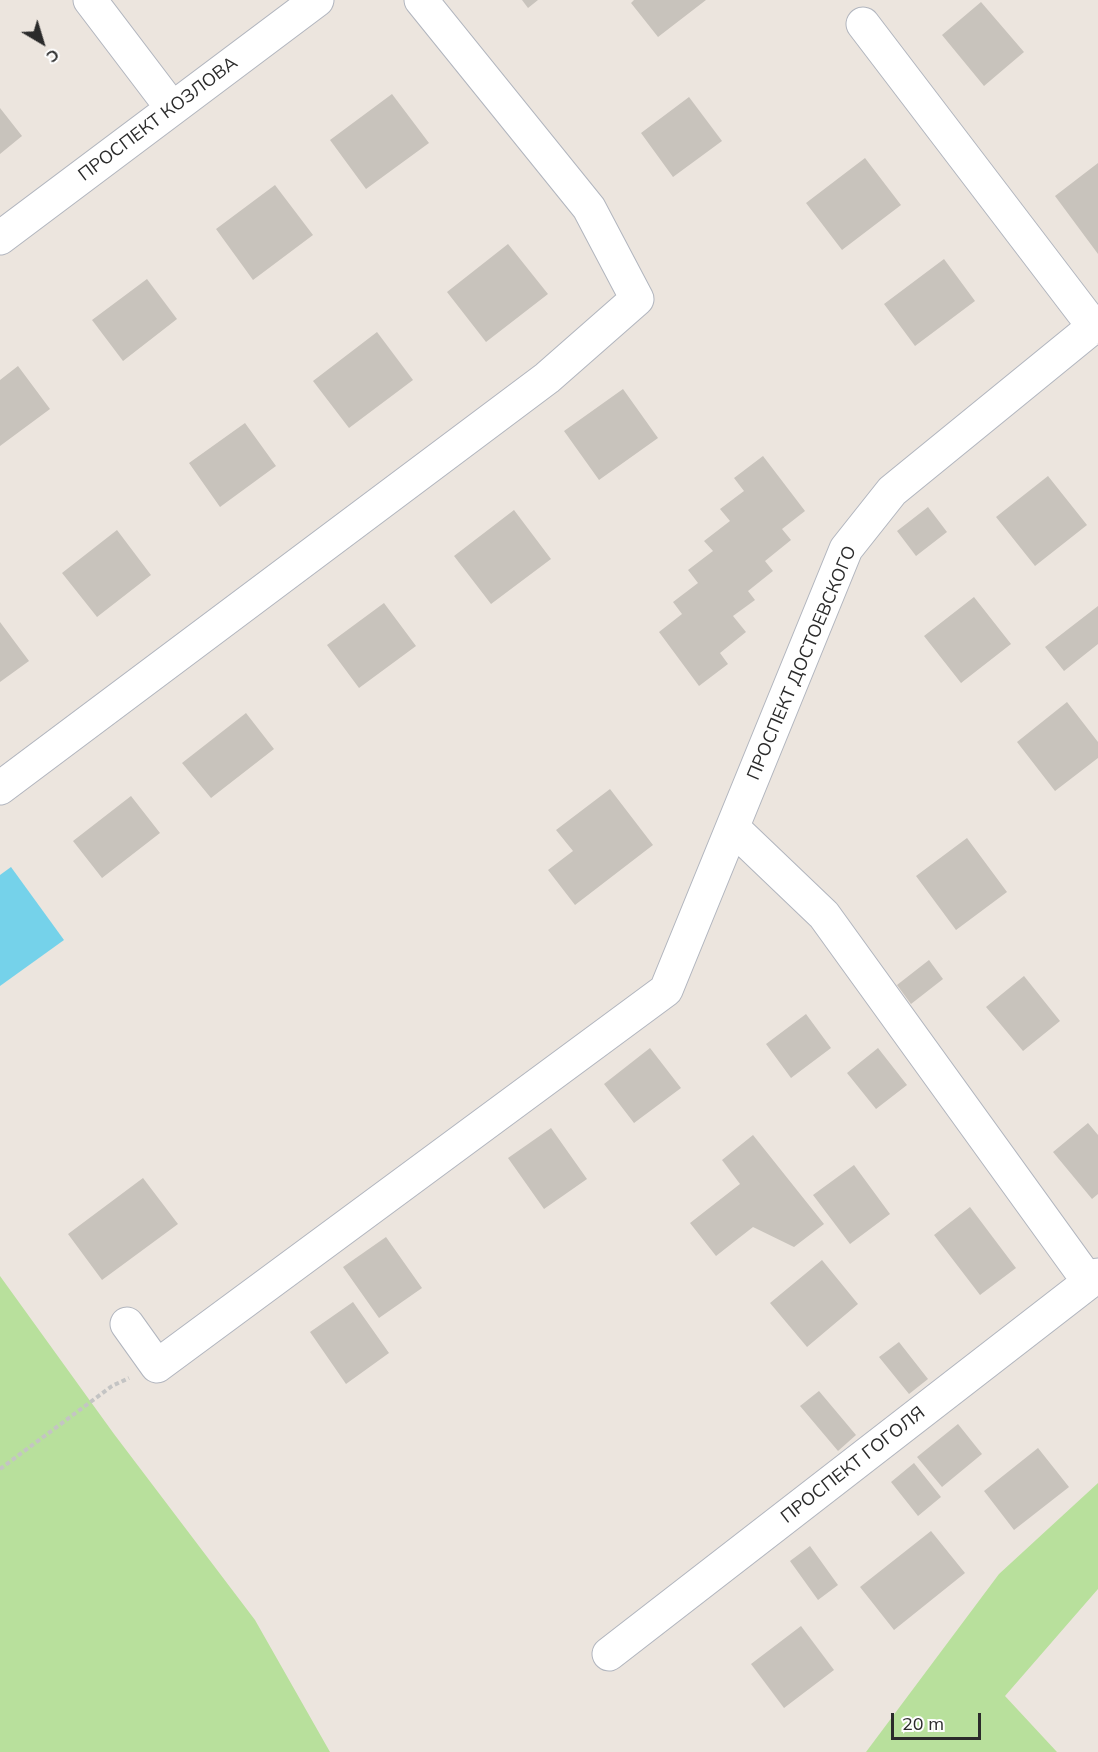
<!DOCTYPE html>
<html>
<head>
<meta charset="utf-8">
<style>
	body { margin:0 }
	#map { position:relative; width:1098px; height:1752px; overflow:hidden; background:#ece5de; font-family:Mulish,sans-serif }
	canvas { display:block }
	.north { position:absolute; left:12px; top:12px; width:60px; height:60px; -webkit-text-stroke:4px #fff; paint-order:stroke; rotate:142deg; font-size:16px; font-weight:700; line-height:24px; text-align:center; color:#2b2b2b }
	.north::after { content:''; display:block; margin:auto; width:21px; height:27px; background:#2b2b2b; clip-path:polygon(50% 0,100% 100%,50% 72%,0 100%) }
	.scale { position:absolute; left:891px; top:1713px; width:90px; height:27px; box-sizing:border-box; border:3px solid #2b2b2b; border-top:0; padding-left:8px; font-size:18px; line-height:21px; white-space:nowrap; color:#2b2b2b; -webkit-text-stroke:4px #fff; paint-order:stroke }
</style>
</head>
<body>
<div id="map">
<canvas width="1098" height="1752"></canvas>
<div class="north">С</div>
<div class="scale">20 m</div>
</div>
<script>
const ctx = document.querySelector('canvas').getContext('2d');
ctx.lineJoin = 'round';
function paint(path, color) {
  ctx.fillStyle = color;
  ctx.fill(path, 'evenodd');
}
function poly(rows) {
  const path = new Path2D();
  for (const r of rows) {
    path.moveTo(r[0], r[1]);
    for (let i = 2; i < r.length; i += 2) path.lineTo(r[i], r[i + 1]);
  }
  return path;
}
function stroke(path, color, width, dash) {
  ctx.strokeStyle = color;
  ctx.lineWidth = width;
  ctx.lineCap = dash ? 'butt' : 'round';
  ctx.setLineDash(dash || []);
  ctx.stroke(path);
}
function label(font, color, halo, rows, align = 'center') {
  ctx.font = font + ' Mulish,sans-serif';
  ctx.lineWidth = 5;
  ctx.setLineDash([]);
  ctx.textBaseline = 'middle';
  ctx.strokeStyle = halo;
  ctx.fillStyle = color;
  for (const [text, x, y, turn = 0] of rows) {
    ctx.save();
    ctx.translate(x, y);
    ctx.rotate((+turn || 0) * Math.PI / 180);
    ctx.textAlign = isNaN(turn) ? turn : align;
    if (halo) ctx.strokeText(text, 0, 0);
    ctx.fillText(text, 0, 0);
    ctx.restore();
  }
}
const green = poly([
	[0,1276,114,1434,255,1620,330,1752,0,1752],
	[1098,1483,1098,1589,1005,1696,1057,1752,866,1752,999,1574]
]);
const water = poly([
	[11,867,64,940,0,986,0,875]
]);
const building = poly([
	[522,0,538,0,528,8],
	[634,0,706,0,658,37,631,3],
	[981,2,1024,52,984,86,942,35],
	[392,94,429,143,366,189,330,140],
	[689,97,722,141,673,177,641,133],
	[0,108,22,136,0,154],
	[865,158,901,205,842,250,806,203],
	[1098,163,1098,254,1055,196],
	[275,185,313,235,253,280,216,229],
	[508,244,548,294,486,342,447,292],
	[944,259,975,301,915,346,884,304],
	[147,279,177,319,123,361,92,320],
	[377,332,413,380,349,428,313,381],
	[18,366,50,409,0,446,0,380],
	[623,389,658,438,599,480,564,431],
	[245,423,276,466,220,507,189,463],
	[763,456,805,511,782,529,791,540,765,561,773,571,748,591,755,600,733,616,746,632,720,653,728,664,699,686,659,632,682,614,673,602,698,583,688,570,713,551,704,541,730,521,720,509,744,491,734,478],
	[1048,476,1087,525,1035,566,996,517],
	[928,507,947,532,916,556,897,531],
	[514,510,551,559,491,604,454,556],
	[117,530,151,575,97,617,62,573],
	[974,597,1011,644,961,683,924,636],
	[384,603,416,646,359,688,327,645],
	[1098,606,1098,644,1064,671,1045,647],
	[0,622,29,661,0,682],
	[1067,702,1098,742,1098,758,1055,791,1017,742],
	[246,713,274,749,211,798,182,763],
	[610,789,653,845,575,905,548,870,573,851,556,830],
	[131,796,160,833,102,878,73,841],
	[967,838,1007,892,956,930,916,876],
	[929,960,943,979,911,1004,897,985],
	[1024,976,1060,1021,1023,1051,986,1007],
	[806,1014,831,1048,791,1078,766,1044],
	[650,1048,681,1088,634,1123,604,1084],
	[878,1048,907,1085,876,1109,847,1073],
	[1088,1123,1098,1135,1098,1194,1092,1199,1053,1152],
	[551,1128,587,1179,544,1209,508,1158],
	[753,1135,824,1224,794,1247,753,1227,716,1256,690,1223,740,1184,722,1160],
	[854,1165,890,1214,850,1244,813,1195],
	[143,1178,178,1224,102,1280,68,1234],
	[970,1207,1016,1268,980,1295,934,1235],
	[386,1237,422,1288,379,1318,343,1267],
	[822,1260,858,1304,807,1347,770,1303],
	[353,1302,389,1353,346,1384,310,1332],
	[899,1342,928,1379,909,1394,879,1357],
	[819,1391,856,1435,838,1451,800,1406],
	[958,1424,982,1454,942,1487,917,1457],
	[1038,1448,1069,1487,1014,1530,984,1491],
	[914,1463,941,1497,918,1516,891,1482],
	[931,1531,965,1573,894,1630,860,1587],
	[810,1546,838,1585,818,1600,790,1561],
	[801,1626,834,1670,784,1708,751,1664]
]);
const path = poly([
	[0,1469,112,1386,129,1378]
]);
const minor = poly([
	[90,0,172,108],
	[863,24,1094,327],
	[0,238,317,0],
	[0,788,547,378,637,299,589,208,421,0],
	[733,828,824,915,1089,1282],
	[127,1324,157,1366,666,990,846,549,892,491,1098,323],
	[609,1654,1098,1275]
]);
const streetNames = [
	["ПРОСПЕКТ КОЗЛОВА",158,119,-37],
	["ПРОСПЕКТ ДОСТОЕВСКОГО",802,663,-67],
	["ПРОСПЕКТ ГОГОЛЯ",853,1465,-38]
];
paint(green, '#b8e09c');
paint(water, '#75d2ea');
paint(building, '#c8c3bc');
stroke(minor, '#b1b5be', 35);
stroke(path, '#c4c4c4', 4, [4.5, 3]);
stroke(minor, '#fff', 33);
label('18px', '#2b2b2b', '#fff', streetNames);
</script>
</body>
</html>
